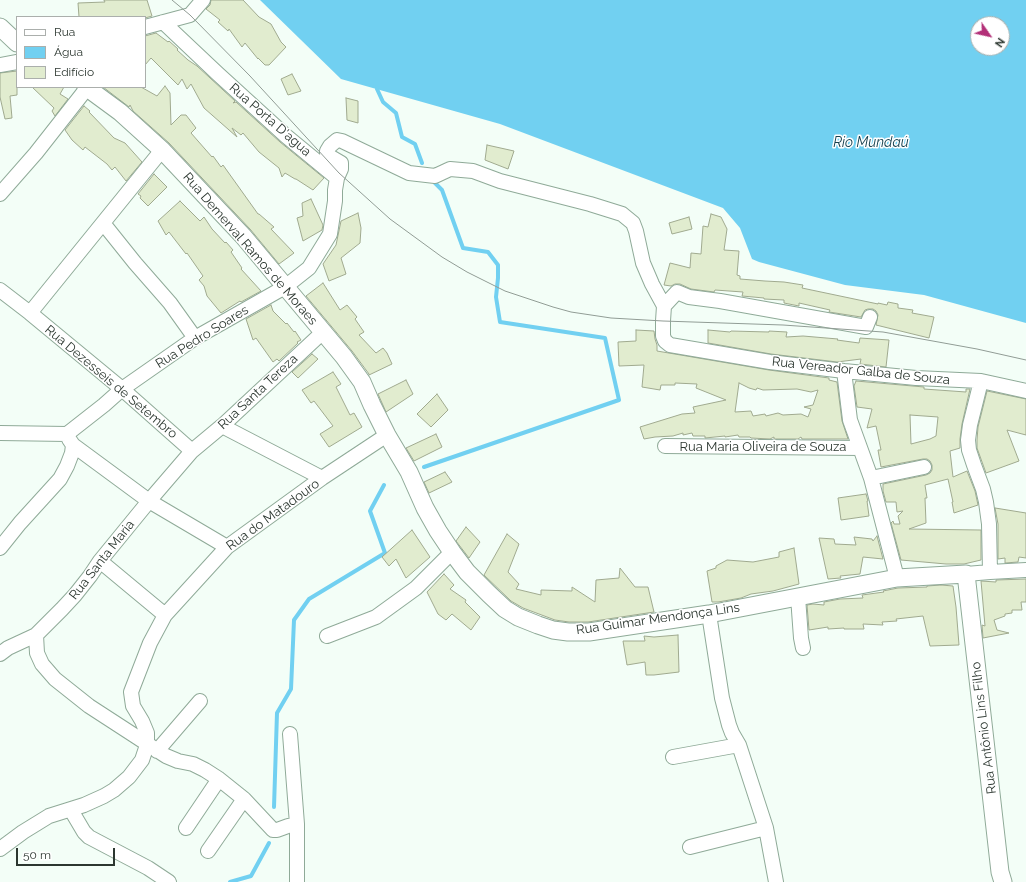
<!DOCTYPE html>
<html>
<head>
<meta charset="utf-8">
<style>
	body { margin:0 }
	#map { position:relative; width:1026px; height:882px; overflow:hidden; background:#f3fef7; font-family:Raleway,sans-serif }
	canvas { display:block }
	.legend { position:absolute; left:16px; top:16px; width:130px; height:72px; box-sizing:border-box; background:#fff; border:1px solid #abafac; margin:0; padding:5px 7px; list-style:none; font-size:12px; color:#2c3730 }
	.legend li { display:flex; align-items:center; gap:8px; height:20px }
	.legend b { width:20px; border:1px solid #abafac }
	.north { position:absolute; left:970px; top:16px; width:40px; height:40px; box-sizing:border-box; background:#fff; border:1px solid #abafac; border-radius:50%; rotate:124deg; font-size:11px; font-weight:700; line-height:16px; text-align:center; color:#2c3730 }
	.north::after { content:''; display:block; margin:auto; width:14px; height:18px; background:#b33078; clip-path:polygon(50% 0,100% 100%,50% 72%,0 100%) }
	.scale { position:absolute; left:16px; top:848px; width:99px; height:18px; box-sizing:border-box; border:2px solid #2c3730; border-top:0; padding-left:5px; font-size:12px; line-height:14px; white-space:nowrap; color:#2c3730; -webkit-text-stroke:3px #fff; paint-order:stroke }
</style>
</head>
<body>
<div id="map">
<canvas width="1026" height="882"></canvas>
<ul class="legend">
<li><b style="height:5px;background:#fff"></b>Rua</li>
<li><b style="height:11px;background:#71d0f1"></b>Água</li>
<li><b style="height:11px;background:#e1eccf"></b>Edifício</li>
</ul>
<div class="north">N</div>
<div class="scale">50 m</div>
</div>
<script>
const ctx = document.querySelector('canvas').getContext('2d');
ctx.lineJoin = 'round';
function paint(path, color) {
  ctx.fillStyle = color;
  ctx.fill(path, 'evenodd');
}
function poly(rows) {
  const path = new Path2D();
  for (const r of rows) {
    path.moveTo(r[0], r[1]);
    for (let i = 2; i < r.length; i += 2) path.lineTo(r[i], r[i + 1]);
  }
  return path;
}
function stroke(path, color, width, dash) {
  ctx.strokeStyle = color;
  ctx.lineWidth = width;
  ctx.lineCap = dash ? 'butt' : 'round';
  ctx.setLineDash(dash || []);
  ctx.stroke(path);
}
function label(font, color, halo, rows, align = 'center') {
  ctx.font = font + ' Raleway,sans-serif';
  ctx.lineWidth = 3;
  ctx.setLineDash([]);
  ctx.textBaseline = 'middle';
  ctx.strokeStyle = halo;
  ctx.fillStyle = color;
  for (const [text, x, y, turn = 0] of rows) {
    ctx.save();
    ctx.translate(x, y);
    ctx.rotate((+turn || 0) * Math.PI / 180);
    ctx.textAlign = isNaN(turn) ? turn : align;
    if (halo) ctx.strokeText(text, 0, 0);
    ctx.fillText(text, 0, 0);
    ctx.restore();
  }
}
const water = poly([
	[260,0,1026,0,1026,323,924,295,845,285,759,262,752,259,740,228,723,208,500,124,341,79],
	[978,24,1002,24,1002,48,978,48]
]);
const stream = poly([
	[377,89,383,102,396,113,402,137,415,144,422,163],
	[424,467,619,400,605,338,500,322,496,297,498,278,498,265,488,252,463,248,442,190,435,183],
	[274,807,277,713,291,689,294,620,309,599,385,553,370,511,384,485],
	[230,882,251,876,269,843]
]);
const building = poly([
	[104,0,147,0,152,16,145,18,145,17,79,17,78,3,105,2,104,0],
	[211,0,243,0,259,17,271,24,281,42,286,47,269,65,265,65,258,58,258,59,245,43,242,47,229,29,228,31,218,22,220,20,206,9,210,5,211,0],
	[156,33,168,42,169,41,178,49,177,50,188,60,197,66,235,101,233,103,236,102,280,142,324,178,313,190,296,179,295,179,285,173,282,177,279,168,259,152,243,133,241,135,232,128,237,137,204,108,191,84,187,89,182,79,178,85,151,58,145,65,145,36,156,33],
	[17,71,17,95,10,96,12,118,5,119,0,97,0,73,17,71],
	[292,74,301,91,288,95,281,79,292,74],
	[165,86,170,93,171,125,181,115,186,115,196,128,191,133,212,157,213,156,221,167,223,165,258,214,259,214,274,227,271,229,294,253,279,264,250,229,169,143,133,111,130,105,129,107,103,87,141,87,157,96,165,86],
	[32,87,64,87,60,94,68,99,55,116,52,111,54,108,32,87],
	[346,98,358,101,358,123,347,120,346,98],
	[84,106,90,111,89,112,114,138,125,143,142,162,126,181,115,167,112,170,107,164,85,147,83,150,72,140,65,130,84,106],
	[487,145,514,151,508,169,485,160,487,145],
	[154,174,167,187,148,206,140,198,141,196,138,194,154,174],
	[311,199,323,225,322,230,303,241,297,218,303,216,302,203,311,199],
	[180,201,200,221,204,217,212,229,225,243,226,242,233,250,231,252,242,268,241,269,261,291,241,302,240,301,221,313,207,296,204,286,199,280,203,276,187,253,186,254,169,232,166,235,158,221,180,201],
	[358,213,361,228,360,243,341,258,346,274,329,281,323,264,336,245,341,221,358,213],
	[711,214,721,217,727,229,724,250,739,251,737,275,740,276,740,279,765,281,784,282,803,285,802,288,878,304,878,303,887,305,888,302,898,304,898,308,913,310,912,313,934,317,929,338,876,325,878,315,876,311,873,309,868,309,865,310,861,317,829,312,830,310,799,303,799,306,784,303,784,300,764,299,764,298,742,296,743,292,715,290,714,292,691,289,680,284,675,284,671,286,664,285,670,263,690,268,691,253,701,254,703,226,708,227,711,214],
	[689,217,692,229,672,234,669,223,689,217],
	[323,283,340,310,347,305,357,317,355,319,364,332,359,335,376,353,383,348,387,353,392,364,369,375,369,374,352,351,306,296,323,283],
	[271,305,273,311,286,324,287,323,294,332,295,331,301,340,297,342,298,343,279,361,277,359,273,362,256,338,253,340,246,319,271,305],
	[636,330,654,331,655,339,657,345,657,351,769,370,829,378,829,380,837,382,842,421,848,439,802,439,801,437,798,439,774,439,774,437,770,439,751,438,750,437,739,437,738,435,725,437,725,436,705,438,705,436,693,436,692,433,683,435,683,433,673,436,655,437,644,439,640,427,682,414,695,413,693,407,726,400,696,388,697,384,675,383,675,385,661,385,660,390,642,387,644,365,619,366,618,342,636,341,636,330],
	[739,383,749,388,756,390,757,388,763,390,797,389,811,392,818,390,813,405,804,407,811,409,808,417,801,414,783,415,778,413,766,416,765,414,753,416,751,411,735,412,739,383],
	[708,330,730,332,731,331,769,332,769,331,787,332,786,337,803,336,838,339,837,340,859,343,860,338,889,340,886,367,860,364,861,359,837,362,771,354,708,343,708,330],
	[312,354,318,359,298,378,292,372,312,354],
	[333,372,341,384,336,387,350,415,354,413,362,427,329,447,320,434,333,426,314,401,311,403,302,390,333,372],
	[406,380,413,394,386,412,378,394,406,380],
	[856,381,924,387,924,389,966,392,966,389,970,389,962,424,960,439,960,448,950,451,953,477,967,471,975,491,978,505,954,513,952,502,953,502,948,479,925,485,927,498,925,498,926,523,909,529,981,530,981,560,964,564,946,564,901,560,891,523,893,521,894,524,900,524,898,516,903,511,897,512,896,502,886,502,883,491,883,484,926,475,930,473,932,470,932,465,930,461,927,459,923,459,881,467,878,450,881,450,876,426,867,428,872,409,857,407,854,386,856,381],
	[910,415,938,417,936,436,930,439,911,444,910,415],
	[987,391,1026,399,1026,435,1007,430,1019,461,986,473,977,448,977,440,978,427,987,391],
	[437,394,448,410,431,427,417,414,437,394],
	[436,434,442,447,414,461,406,448,436,434],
	[445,472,452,482,429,493,424,482,445,472],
	[866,494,868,501,867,501,869,516,841,520,838,498,866,494],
	[995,508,1026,513,1026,558,1019,557,1018,562,1005,563,1005,558,998,559,998,524,995,508],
	[466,527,480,542,469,558,456,541,466,527],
	[412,530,430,557,406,578,396,559,389,566,382,557,412,530],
	[507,534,519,544,508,572,519,584,516,589,541,595,541,590,572,591,572,587,595,602,596,580,619,578,620,568,635,587,648,587,654,612,588,622,569,622,555,620,523,608,511,601,484,575,507,534],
	[877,536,883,559,863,557,860,574,840,576,841,578,828,579,819,538,834,539,835,544,856,545,854,537,872,539,873,541,877,536],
	[794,548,799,584,773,591,751,594,741,598,718,602,712,602,707,571,716,568,716,566,727,560,753,562,779,557,779,552,794,548],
	[444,574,454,585,450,589,466,600,465,602,480,617,471,630,452,614,446,620,438,614,427,592,444,574],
	[1026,579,1026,602,1021,602,1022,610,1012,610,1012,613,1005,614,1005,616,994,620,997,630,1009,633,983,638,982,625,985,626,981,581,996,582,996,580,1026,579],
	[941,585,953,586,956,607,959,645,930,646,923,616,896,619,897,621,882,622,883,625,863,624,864,629,844,629,844,628,828,629,828,627,809,630,807,605,813,604,824,605,824,602,840,599,863,598,862,595,884,592,883,591,898,588,927,587,927,586,941,585],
	[678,635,679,672,654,675,646,675,645,662,627,665,623,641,645,641,644,636,654,637,678,635]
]);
const minor = poly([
	[145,27,190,15,203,0],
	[0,65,17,62],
	[337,178,341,169,341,163,329,156,327,154,327,151,330,146,337,140,342,141,409,173,435,176,450,169,473,171,500,181,590,204,622,214,633,223,636,231,643,263,652,284,664,306,663,321,663,336,665,341,670,345,770,362,844,371,916,378,981,381,1026,391],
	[0,194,36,153,87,88],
	[103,223,135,263,170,303,195,338],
	[0,290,30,313,122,389,192,451],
	[664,306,677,292,689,297,720,301,866,327,870,317],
	[30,313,162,150],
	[844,371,850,420,871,478,897,578],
	[981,381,970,425,968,440,969,450,974,465,983,489,986,502,989,524,990,572],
	[222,426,322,478],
	[0,433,67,434,104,405,122,389,195,338,285,287,309,268,330,234,335,201,335,190,337,178,286,136,218,74,163,22],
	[73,445,149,501,227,547],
	[665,446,860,448],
	[871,478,924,467],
	[0,548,20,523,60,479,67,466,72,453,73,445,69,439],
	[100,561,165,615],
	[966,574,990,572,1026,570],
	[798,597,801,638,803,648],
	[709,614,722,698,729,725,732,733,739,745,766,828,776,882],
	[36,635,37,653,42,664,55,679,89,706,166,756,178,761,193,764,205,770,219,779,244,799,273,830,277,830,288,826,297,824],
	[327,636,376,617,416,588,452,552],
	[0,654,8,648,36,635,62,609,75,595,90,576,100,561,149,501,192,451,222,426,323,332],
	[290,734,297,824,297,882],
	[157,751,200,701],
	[673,757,739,745],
	[71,810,84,832,89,837,148,868,169,882],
	[186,828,219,779],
	[690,847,766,828],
	[0,849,23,832,49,816,84,805,104,796,114,790,129,777,142,760,147,745,147,733,142,721,133,706,131,692,150,643,165,615,227,547,322,478,387,435],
	[208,851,244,799]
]);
const tertiary = poly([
	[0,27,17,43],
	[86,87,120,112,162,150,243,236,344,357,362,382,372,405,387,435,409,472,425,508,438,531,452,552,467,572,489,594,505,609,518,617,538,625,553,630,568,632,589,632,709,614,897,578,966,574,1000,872,1003,882]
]);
const tram = poly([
	[172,0,190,15,250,76,339,173,390,219,442,257,467,272,505,291,553,307,571,312,611,318,663,321,783,325,883,332,977,349,1026,360]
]);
const streetNames = [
	["Rua Porta D'agua",270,120,41],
	["Rua Demerval Ramos de Moraes",250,249,49],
	["Rua Pedro Soares",202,337,-32],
	["Rua Vereador Galba de Souza",861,371,6],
	["Rua Dezesseis de Setembro",111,382,40],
	["Rua Santa Tereza",258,392,-43],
	["Rua Maria Oliveira de Souza",763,447],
	["Rua do Matadouro",273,515,-36],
	["Rua Santa Maria",102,560,-52],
	["Rua Guimar Mendonça Lins",658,619,-8],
	["Rua Antônio Lins Filho",984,728,-97]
];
const waterNames = [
	["Rio Mundaú",871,143]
];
paint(water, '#71d0f1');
stroke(stream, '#71d0f1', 4);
paint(building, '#e1eccf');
stroke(building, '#a0aa8f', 1);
stroke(minor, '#8faa98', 16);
stroke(tertiary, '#8faa98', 19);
stroke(minor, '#fff', 14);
stroke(tertiary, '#fff', 17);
stroke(tram, '#919c95', 1);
label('13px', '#2c3730', '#fff', streetNames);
label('italic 14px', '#16414f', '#fff', waterNames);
</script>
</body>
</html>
